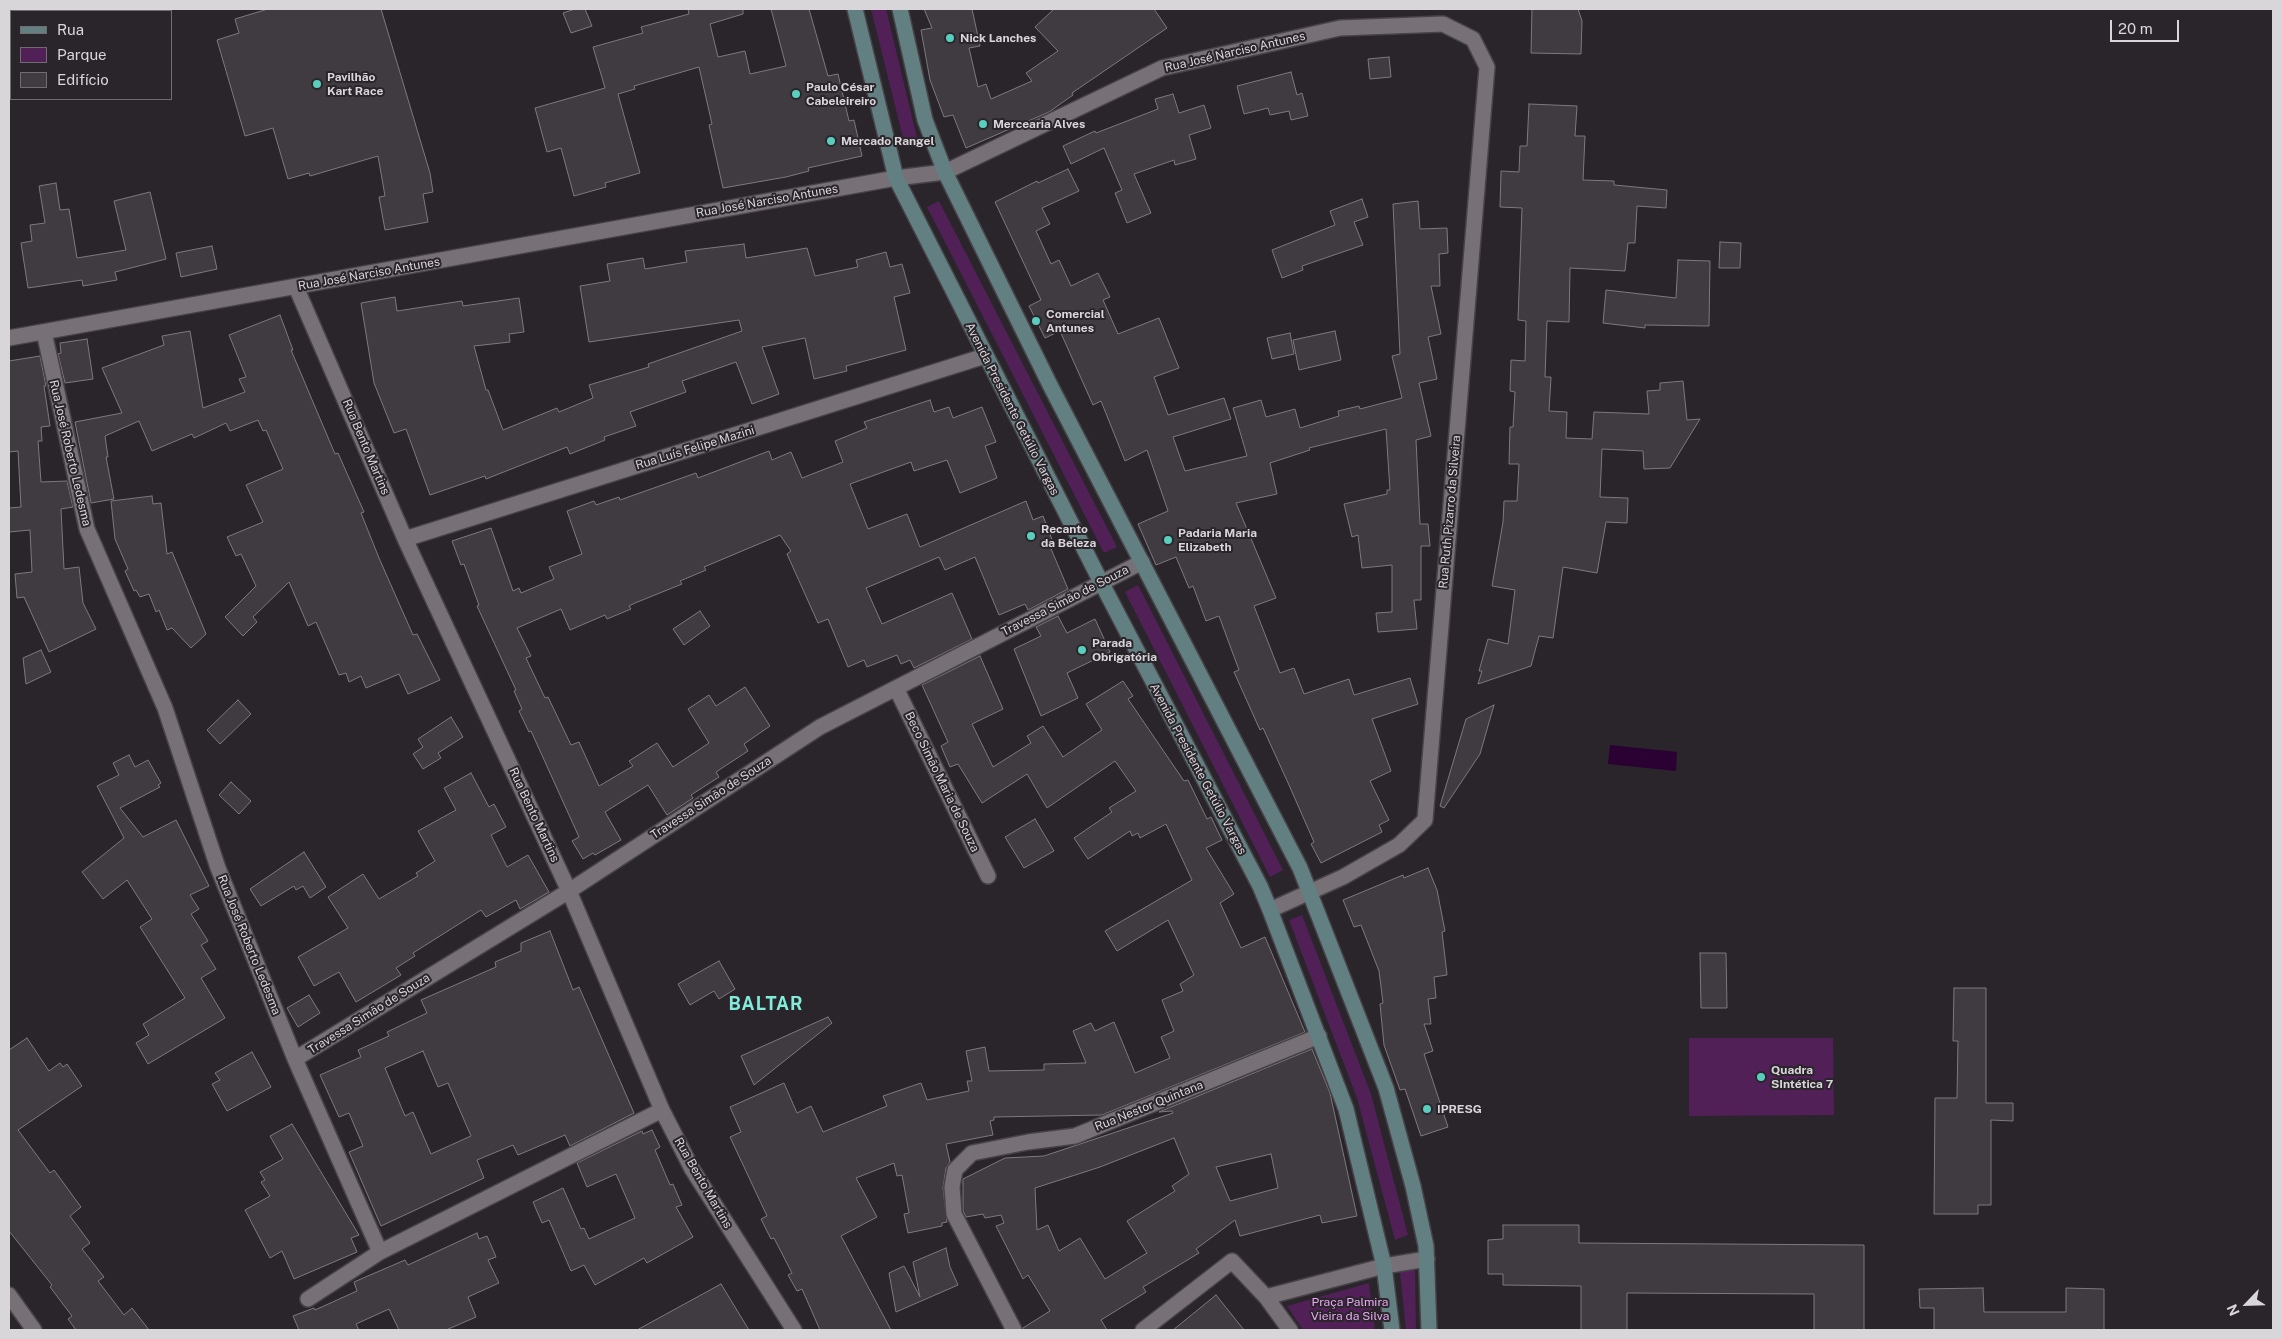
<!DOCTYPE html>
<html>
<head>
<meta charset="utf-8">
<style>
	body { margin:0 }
	#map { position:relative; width:2282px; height:1339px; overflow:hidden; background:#2a252b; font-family:"Public Sans",sans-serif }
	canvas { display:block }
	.frame { position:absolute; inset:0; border:10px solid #d9d6da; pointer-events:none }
	.legend { position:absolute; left:10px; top:10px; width:162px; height:90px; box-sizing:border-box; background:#2a252b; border:1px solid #706c71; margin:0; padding:6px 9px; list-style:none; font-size:15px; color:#d9d6da }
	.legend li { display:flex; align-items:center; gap:10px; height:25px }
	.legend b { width:25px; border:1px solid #706c71 }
	.north { position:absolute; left:2222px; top:1279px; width:50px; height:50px; -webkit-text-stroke:4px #2a252b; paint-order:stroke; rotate:246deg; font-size:14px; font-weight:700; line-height:20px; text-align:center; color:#d9d6da }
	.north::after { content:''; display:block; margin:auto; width:18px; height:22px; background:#d9d6da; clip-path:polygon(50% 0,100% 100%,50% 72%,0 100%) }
	.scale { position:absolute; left:2110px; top:20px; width:69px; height:22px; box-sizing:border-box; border:2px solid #d9d6da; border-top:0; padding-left:6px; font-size:15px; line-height:18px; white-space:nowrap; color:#d9d6da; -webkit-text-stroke:4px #2a252b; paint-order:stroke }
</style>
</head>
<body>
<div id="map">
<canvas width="2282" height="1339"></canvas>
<div class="frame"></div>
<ul class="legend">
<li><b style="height:6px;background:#628081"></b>Rua</li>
<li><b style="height:14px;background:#502057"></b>Parque</li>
<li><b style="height:14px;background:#403b41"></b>Edifício</li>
</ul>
<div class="north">N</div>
<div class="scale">20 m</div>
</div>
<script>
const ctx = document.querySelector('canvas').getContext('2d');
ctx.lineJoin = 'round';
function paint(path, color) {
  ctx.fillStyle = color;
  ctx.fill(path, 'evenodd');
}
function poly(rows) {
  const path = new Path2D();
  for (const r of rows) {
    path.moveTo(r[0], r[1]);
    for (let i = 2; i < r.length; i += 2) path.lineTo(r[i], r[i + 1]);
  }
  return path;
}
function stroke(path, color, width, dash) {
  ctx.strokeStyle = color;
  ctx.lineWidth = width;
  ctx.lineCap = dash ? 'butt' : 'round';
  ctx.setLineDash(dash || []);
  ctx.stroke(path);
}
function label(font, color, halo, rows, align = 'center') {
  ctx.font = font + ' "Public Sans",sans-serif';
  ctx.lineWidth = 4;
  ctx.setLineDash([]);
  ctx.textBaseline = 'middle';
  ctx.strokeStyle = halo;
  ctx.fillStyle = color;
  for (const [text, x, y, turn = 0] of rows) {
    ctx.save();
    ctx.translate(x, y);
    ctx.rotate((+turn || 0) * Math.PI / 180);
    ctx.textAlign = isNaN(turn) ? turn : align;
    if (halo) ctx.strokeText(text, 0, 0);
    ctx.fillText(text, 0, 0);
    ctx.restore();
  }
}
const green = poly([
	[871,9,886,9,917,138,904,142],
	[939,201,1117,547,1104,553,927,207],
	[1138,585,1283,870,1270,877,1125,592],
	[1302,915,1371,1094,1408,1235,1395,1240,1357,1098,1289,920],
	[1689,1038,1833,1038,1834,1115,1689,1116],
	[1415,1269,1416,1330,1406,1330,1400,1272],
	[1369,1283,1375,1330,1303,1330,1287,1306]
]);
const water = poly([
	[1610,745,1677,752,1676,771,1608,764]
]);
const building = poly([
	[268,9,381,9,430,173,433,192,423,194,428,222,385,230,379,197,385,196,378,156,310,176,309,173,288,179,273,128,245,136,217,40,239,33,235,19,268,9],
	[575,9,585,9,592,26,571,33,563,13,575,9],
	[688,9,743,9,743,14,710,24,718,57,745,51,750,74,786,66,771,9,809,9,828,76,838,74,849,121,854,120,862,156,808,168,809,171,786,177,723,188,709,125,712,124,699,67,634,86,635,89,618,94,640,173,605,183,606,187,574,196,561,148,547,152,535,108,605,88,593,47,643,33,641,27,689,14,688,9],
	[924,9,972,9,980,46,969,48,978,87,986,84,991,99,1032,81,1026,73,1058,51,1035,27,1054,9,1154,9,1167,28,1072,93,1073,95,1049,112,966,148,953,115,944,117,930,80,921,30,932,28,924,9],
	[1532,9,1578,9,1582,21,1581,54,1531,53,1532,9],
	[1389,57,1391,77,1370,79,1368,59,1389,57],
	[1291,72,1297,95,1302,93,1308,116,1291,120,1289,111,1270,115,1268,108,1244,114,1237,86,1291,72],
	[1173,94,1179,113,1204,105,1211,128,1189,135,1196,159,1175,165,1174,160,1134,174,1151,213,1127,223,1115,193,1122,190,1104,148,1071,164,1063,146,1095,131,1096,133,1158,109,1155,99,1173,94],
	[1529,104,1577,106,1575,136,1585,136,1583,180,1614,181,1614,185,1667,190,1666,208,1637,206,1635,243,1628,243,1625,271,1570,268,1569,322,1547,321,1545,377,1551,377,1549,411,1567,412,1566,438,1592,439,1594,412,1649,414,1647,391,1660,390,1660,383,1683,381,1687,420,1700,419,1670,468,1644,469,1643,451,1602,449,1600,497,1628,498,1627,523,1606,522,1597,573,1563,567,1553,638,1539,636,1531,666,1478,684,1482,671,1479,671,1488,639,1508,644,1515,590,1492,586,1503,522,1504,501,1517,501,1519,464,1509,464,1510,427,1513,427,1515,392,1510,391,1511,360,1525,361,1526,321,1518,320,1522,208,1500,207,1501,171,1519,172,1520,146,1527,146,1529,104],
	[1068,169,1079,191,1042,208,1050,224,1036,231,1051,264,1059,260,1071,286,1098,273,1110,297,1103,300,1118,334,1159,318,1179,368,1154,377,1168,415,1224,398,1231,419,1173,437,1185,471,1247,456,1233,408,1261,400,1266,417,1295,409,1300,428,1339,416,1338,411,1359,406,1360,409,1402,398,1392,356,1400,354,1393,204,1418,201,1420,229,1447,228,1448,253,1439,254,1440,286,1431,286,1441,334,1428,337,1437,379,1419,383,1431,436,1416,440,1420,524,1428,524,1430,546,1421,546,1421,600,1414,600,1417,629,1378,632,1376,613,1392,612,1392,565,1362,568,1358,535,1352,537,1344,504,1387,494,1387,490,1390,490,1386,429,1309,448,1310,450,1270,463,1277,494,1236,503,1276,598,1254,606,1280,673,1294,668,1304,694,1349,679,1354,695,1410,678,1418,704,1372,719,1391,771,1370,781,1389,820,1379,825,1382,832,1321,863,1311,844,1314,842,1289,785,1263,728,1260,730,1234,672,1239,670,1219,616,1206,621,1193,586,1189,588,1176,557,1156,565,1138,524,1168,511,1147,450,1125,461,1101,401,1093,405,1060,331,1045,338,1029,306,1041,300,995,202,1037,181,1038,183,1068,169],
	[56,183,60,210,69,209,77,258,126,250,114,201,150,192,166,259,115,272,117,280,83,286,82,280,28,288,21,243,32,241,30,225,45,223,39,186,56,183],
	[1362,199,1368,217,1354,222,1363,245,1302,266,1303,270,1282,278,1272,250,1335,225,1330,211,1362,199],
	[1720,242,1741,243,1740,268,1719,268,1720,242],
	[744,244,746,258,807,248,815,276,858,267,856,260,886,252,890,267,902,264,910,293,894,297,906,350,846,366,847,371,814,379,805,338,762,347,779,394,752,404,736,362,682,381,686,392,630,412,636,426,604,437,605,440,570,454,567,447,486,479,485,476,430,495,406,429,394,433,374,383,361,303,395,297,397,311,462,301,463,306,519,298,524,332,509,334,510,342,474,346,486,390,488,390,503,430,557,408,559,412,593,398,589,385,649,367,648,364,742,331,739,320,589,342,580,286,610,281,607,264,643,258,645,269,687,262,685,251,744,244],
	[212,246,217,269,181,277,176,253,212,246],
	[1678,260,1710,261,1709,326,1645,325,1645,328,1603,323,1606,290,1676,298,1678,260],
	[280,315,293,350,291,350,335,454,338,453,364,512,361,513,379,558,413,635,417,634,440,680,408,694,399,674,366,688,361,676,349,682,346,673,339,675,316,622,308,626,289,582,253,617,257,622,243,636,225,617,256,586,241,554,236,556,227,537,263,522,246,485,283,469,266,430,263,431,258,420,230,431,226,423,194,438,192,434,152,451,139,421,105,436,108,457,106,457,114,499,91,503,75,422,122,413,102,368,164,345,162,336,190,331,203,408,245,392,239,379,246,377,229,335,280,315],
	[1335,331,1341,360,1299,370,1293,340,1335,331],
	[1290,333,1294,354,1272,359,1267,338,1290,333],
	[87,339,93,379,65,383,58,354,61,353,60,343,87,339],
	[40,356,46,386,44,386,50,426,41,427,42,441,38,441,41,482,67,481,73,507,61,509,64,569,79,567,83,603,96,629,49,652,24,597,17,598,15,574,32,572,30,530,9,532,9,508,21,507,18,451,9,452,9,361,40,356],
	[930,400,934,412,949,407,953,418,982,407,996,442,985,446,997,478,960,493,947,460,914,471,911,462,850,484,868,529,907,514,920,547,1026,501,1033,520,1043,516,1053,542,1049,544,1068,589,1028,610,1025,604,999,615,975,557,945,570,939,557,866,588,882,624,952,593,972,639,914,668,910,660,901,664,897,655,867,667,864,660,848,667,828,619,818,623,787,554,791,551,780,535,704,567,706,570,680,581,682,584,635,603,629,606,631,609,607,619,605,615,570,630,561,609,517,628,531,656,526,658,545,698,548,697,571,745,579,742,599,786,633,766,629,761,657,743,673,767,709,743,688,709,709,695,716,706,745,687,770,726,744,744,748,751,716,772,719,777,691,795,693,798,667,815,648,785,605,812,621,840,595,855,593,853,583,859,572,841,579,837,531,731,529,732,519,711,522,709,514,691,516,690,477,606,479,605,464,564,461,565,452,541,491,528,513,591,519,588,521,593,554,579,549,567,582,554,567,511,594,501,596,505,619,497,620,500,696,473,698,478,769,451,772,460,791,452,802,478,843,462,835,441,867,428,864,422,930,400],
	[152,496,153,504,161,503,167,554,172,552,206,634,191,648,172,628,167,630,159,610,156,612,149,594,140,597,136,590,134,591,125,571,128,569,115,539,111,501,152,496],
	[700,611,710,626,684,645,673,629,700,611],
	[1058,616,1067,633,1095,619,1110,652,1067,673,1078,698,1041,716,1014,649,1041,636,1036,627,1058,616],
	[41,650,51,672,26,684,23,658,41,650],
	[980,656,1003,709,972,724,993,767,1031,743,1027,736,1043,726,1063,757,1102,730,1086,704,1123,681,1133,696,1128,699,1184,781,1188,780,1207,819,1211,817,1222,840,1206,848,1234,894,1220,903,1241,948,1265,937,1305,1032,1102,1115,994,1117,994,1120,990,1121,993,1135,946,1144,950,1162,946,1168,943,1188,947,1222,942,1223,942,1226,908,1233,904,1214,909,1213,902,1175,897,1176,894,1163,856,1178,877,1217,841,1236,891,1330,820,1330,802,1289,797,1291,788,1275,792,1273,774,1238,771,1239,761,1219,767,1216,730,1137,741,1132,730,1107,784,1083,797,1113,811,1106,823,1132,887,1106,883,1096,921,1083,927,1100,969,1091,967,1081,972,1081,966,1051,985,1047,989,1071,1044,1070,1044,1064,1086,1063,1073,1031,1091,1023,1095,1031,1114,1022,1135,1073,1170,1058,1161,1037,1174,1031,1162,1000,1183,991,1180,984,1194,975,1168,920,1117,951,1105,931,1192,880,1166,824,1140,838,1138,833,1132,836,1130,831,1088,859,1074,838,1112,812,1109,808,1136,791,1115,761,1047,808,1027,774,982,803,958,764,950,767,941,746,948,742,922,685,980,656],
	[238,700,251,714,220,744,207,730,238,700],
	[1494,705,1480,754,1444,808,1440,806,1466,719,1494,705],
	[451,717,463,737,438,753,441,758,423,769,413,754,423,747,418,739,451,717],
	[129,755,135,767,148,760,161,783,158,785,160,787,120,808,143,837,176,820,209,886,190,895,199,909,191,914,208,941,201,945,216,969,201,978,225,1018,148,1064,136,1043,149,1035,143,1024,185,998,140,927,152,919,127,880,103,899,82,872,124,838,97,786,119,775,113,763,129,755],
	[471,773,489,807,494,804,506,827,491,835,507,867,528,855,549,892,520,909,516,900,486,917,481,910,413,953,415,956,396,968,401,975,356,1002,339,972,314,986,298,957,348,928,328,897,363,874,379,899,418,876,416,873,435,861,418,831,456,810,444,788,471,773],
	[231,782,251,801,239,814,219,795,231,782],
	[1035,819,1054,851,1024,868,1005,837,1035,819],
	[304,852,326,887,310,898,303,886,296,890,294,886,261,906,250,889,304,852],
	[1428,868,1437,890,1445,931,1442,932,1447,975,1434,977,1436,998,1428,999,1431,1024,1424,1024,1433,1051,1424,1054,1448,1127,1421,1136,1405,1089,1400,1090,1384,1045,1380,1004,1383,1003,1379,971,1361,925,1354,927,1343,900,1403,875,1404,878,1428,868],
	[550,931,573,990,579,987,634,1113,570,1146,565,1135,518,1155,513,1145,477,1160,484,1178,381,1226,349,1152,363,1146,349,1113,339,1117,320,1075,361,1057,358,1050,389,1036,387,1032,427,1013,421,1000,496,967,495,962,521,951,521,943,550,931],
	[423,1051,438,1087,448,1083,471,1136,431,1154,413,1112,405,1116,385,1068,423,1051],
	[1700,953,1726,953,1727,1008,1701,1008,1700,953],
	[719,961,735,989,719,999,714,991,690,1005,678,984,719,961],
	[1954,988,1986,988,1986,1103,2013,1103,2013,1121,1991,1120,1991,1205,1978,1205,1978,1214,1934,1214,1935,1098,1957,1098,1958,1041,1953,1041,1954,988],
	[309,995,320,1013,298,1027,287,1008,309,995],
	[828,1017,832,1023,754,1085,741,1056,828,1017],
	[27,1038,49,1071,60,1063,63,1067,67,1064,82,1086,18,1130,50,1173,54,1170,81,1207,70,1216,90,1243,82,1249,104,1277,98,1281,124,1315,132,1308,149,1330,76,1330,68,1319,72,1316,50,1287,52,1285,9,1231,9,1050,27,1038],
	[1312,1049,1330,1093,1357,1216,1322,1223,1320,1215,1240,1236,1235,1220,1196,1249,1199,1253,1143,1287,1146,1292,1101,1320,1107,1330,1023,1330,1023,1328,1050,1311,1028,1275,1023,1279,996,1226,1004,1223,1001,1215,985,1218,983,1214,966,1217,963,1211,963,1179,1005,1158,1044,1156,1173,1113,1172,1111,1159,1112,1312,1049],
	[1174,1138,1189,1174,1172,1186,1175,1191,1127,1221,1147,1253,1105,1279,1080,1238,1059,1251,1048,1225,1037,1230,1035,1188,1100,1167,1174,1138],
	[1271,1154,1278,1188,1230,1201,1216,1167,1271,1154],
	[252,1052,271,1087,227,1111,212,1084,220,1080,215,1073,252,1052],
	[292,1124,359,1235,351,1238,357,1252,294,1279,282,1251,270,1258,245,1210,270,1196,261,1182,265,1180,260,1172,283,1159,270,1136,292,1124],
	[652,1130,660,1147,655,1150,670,1185,673,1184,682,1205,676,1207,693,1237,647,1263,644,1258,595,1285,584,1265,571,1271,549,1220,542,1223,533,1202,563,1188,581,1229,584,1228,589,1239,635,1218,616,1174,587,1187,577,1163,642,1131,643,1134,652,1130],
	[1503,1225,1579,1225,1579,1243,1864,1245,1864,1330,1814,1330,1814,1294,1627,1293,1627,1330,1581,1330,1581,1286,1503,1285,1503,1274,1488,1274,1488,1240,1503,1239,1503,1225],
	[477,1233,479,1239,487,1236,496,1257,488,1260,499,1283,468,1297,476,1317,446,1330,399,1330,389,1309,356,1324,359,1330,299,1330,293,1316,314,1308,315,1310,357,1291,354,1282,405,1260,408,1265,477,1233],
	[946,1248,950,1267,958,1285,896,1312,889,1273,904,1266,920,1297,913,1262,946,1248],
	[721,1284,749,1330,637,1330,721,1284],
	[1983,1288,1984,1312,2066,1312,2066,1288,2104,1289,2104,1330,1934,1330,1934,1308,1920,1308,1919,1289,1983,1288],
	[1216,1295,1244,1330,1173,1330,1216,1295]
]);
const street = poly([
	[296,287,405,539,569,891,662,1110,692,1169,794,1330],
	[44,332,87,529,165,708,218,868,295,1059,380,1252,662,1110],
	[9,338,896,178,945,172,1162,68,1340,28,1443,24,1473,39,1487,67,1425,820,1399,845,1343,877,1270,910],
	[405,539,985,356],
	[896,688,988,876],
	[295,1059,569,891,820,727,1142,562],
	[9,1295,34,1330],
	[1266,1297,1384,1266,1427,1259],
	[308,1299,380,1252],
	[1014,1330,954,1214,952,1187,955,1170,972,1153,1028,1142,1075,1136,1319,1036],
	[1143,1330,1232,1261,1266,1297,1290,1330]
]);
const secondary = poly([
	[855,9,896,178,1101,582,1260,886,1270,910,1346,1109,1384,1266,1392,1330],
	[900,9,925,120,945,172,1050,385,1300,868,1386,1088,1413,1186,1426,1246,1429,1330]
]);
const markers = [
	[950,38,5,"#59cebf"],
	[317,84,5,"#59cebf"],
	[796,94,5,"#59cebf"],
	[983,124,5,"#59cebf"],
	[831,141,5,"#59cebf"],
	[1036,321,5,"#59cebf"],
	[1031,536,5,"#59cebf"],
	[1168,540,5,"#59cebf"],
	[1082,650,5,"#59cebf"],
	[1761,1077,5,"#59cebf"],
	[1427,1109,5,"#59cebf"]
];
const poiNames = [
	["Nick Lanches",960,38],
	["Pavilhão",327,77],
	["Kart Race",327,91],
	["Paulo César",806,87],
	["Cabeleireiro",806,101],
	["Mercearia Alves",993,124],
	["Mercado Rangel",841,141],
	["Comercial",1046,314],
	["Antunes",1046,328],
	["Recanto",1041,529],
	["da Beleza",1041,543],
	["Padaria Maria",1178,533],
	["Elizabeth",1178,547],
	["Parada",1092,643],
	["Obrigatória",1092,657],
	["Quadra",1771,1070],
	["SIntética 7",1771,1084],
	["IPRESG",1437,1109]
];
const streetNames = [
	["Rua José Narciso Antunes",1235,52,-13],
	["Rua José Narciso Antunes",767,201,-10],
	["Rua José Narciso Antunes",369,274,-10],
	["Avenida Presidente Getúlio Vargas",1012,409,63],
	["Rua Bento Martins",366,447,67],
	["Rua Luís Felipe Mazini",695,448,-17],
	["Rua José Roberto Ledesma",70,453,77],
	["Rua Ruth Pizarro da Silveira",1450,512,-85],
	["Travessa Simão de Souza",1065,601,-27],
	["Avenida Presidente Getúlio Vargas",1198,769,62],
	["Beco Simão Maria de Souza",942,782,64],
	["Travessa Simão de Souza",711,798,-33],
	["Rua Bento Martins",534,815,65],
	["Rua José Roberto Ledesma",249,945,68],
	["Travessa Simão de Souza",369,1014,-32],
	["Rua Nestor Quintana",1149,1106,-22],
	["Rua Bento Martins",703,1183,60]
];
const parkNames = [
	["Praça Palmira",1350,1302],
	["Vieira da Silva",1350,1316]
];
const districtNames = [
	["BALTAR",766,1004]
];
paint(green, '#502057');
paint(water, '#2b0032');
paint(building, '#403b41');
stroke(building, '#7e787f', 1);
stroke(street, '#464247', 18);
stroke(secondary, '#464247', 18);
stroke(street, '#777077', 15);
stroke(secondary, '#628081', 15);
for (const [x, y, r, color] of markers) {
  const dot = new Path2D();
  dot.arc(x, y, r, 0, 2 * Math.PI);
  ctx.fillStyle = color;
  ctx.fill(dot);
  stroke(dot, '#2a252b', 2);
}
label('bold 12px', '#d9d6da', '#2a252b', poiNames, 'left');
label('12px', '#d9d6da', '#2a252b', streetNames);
label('12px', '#eba9f4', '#2a252b', parkNames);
ctx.letterSpacing = '1px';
label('bold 18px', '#83ebdc', '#2a252b', districtNames);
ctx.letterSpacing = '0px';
</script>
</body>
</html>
